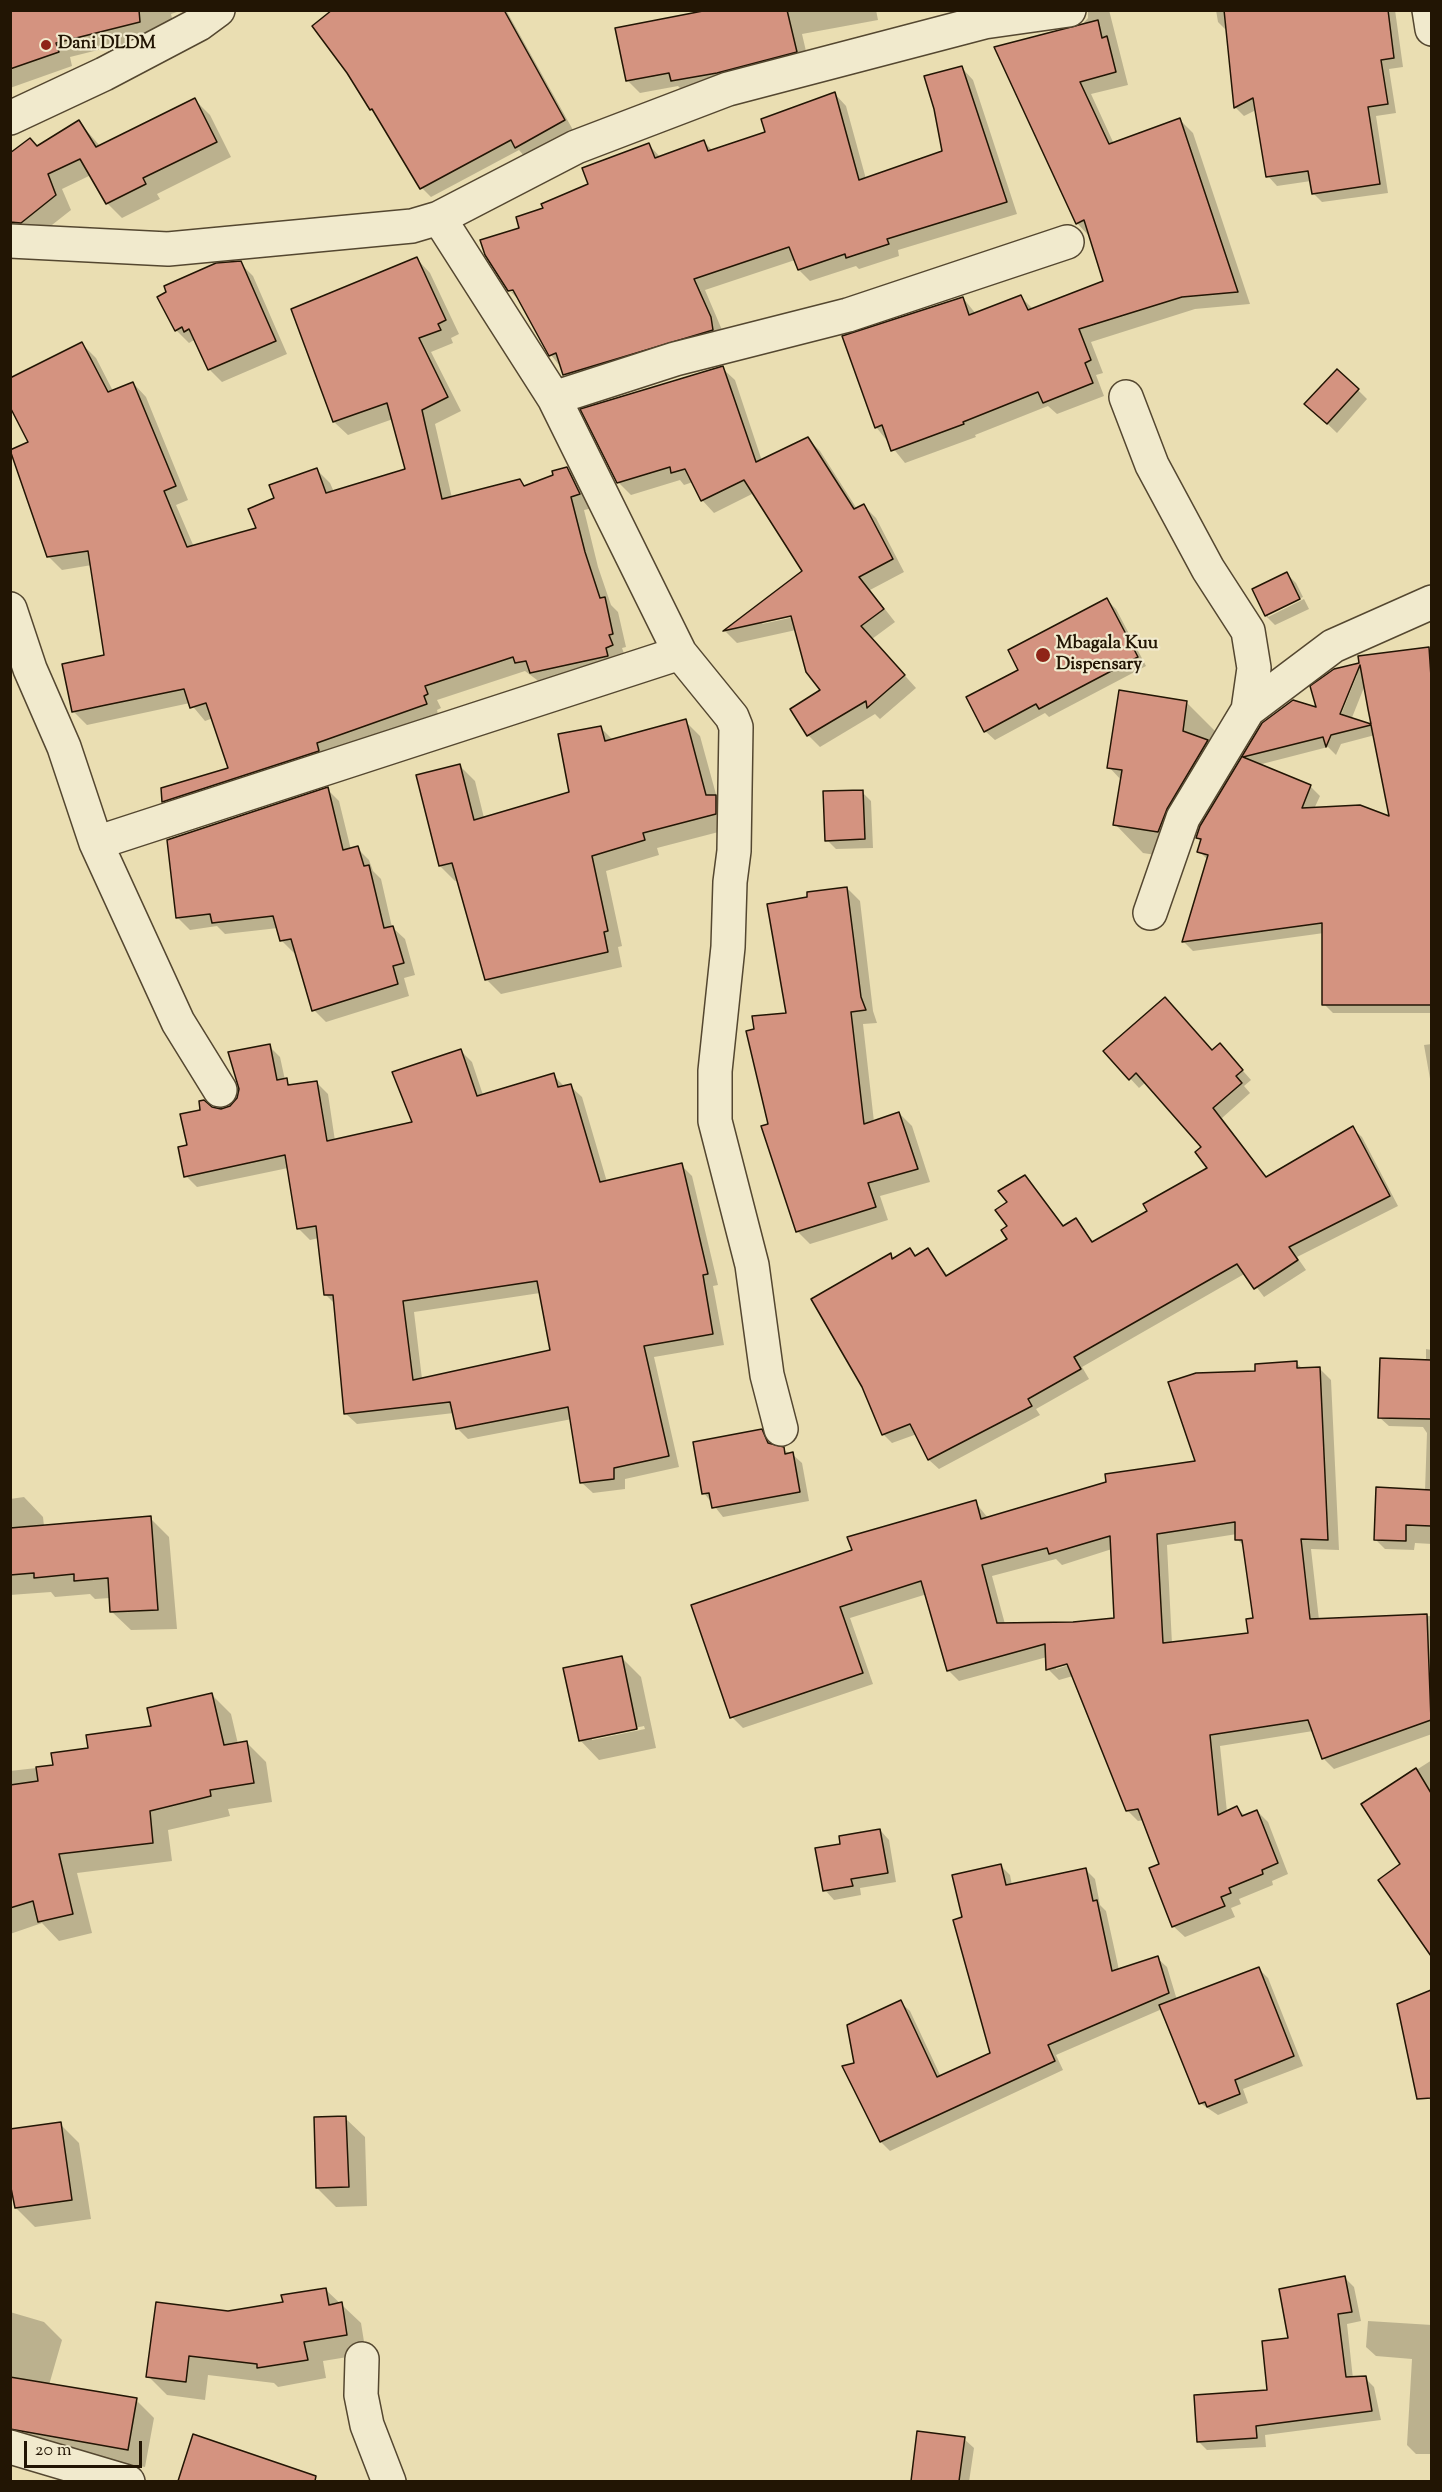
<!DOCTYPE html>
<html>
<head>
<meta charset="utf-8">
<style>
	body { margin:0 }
	#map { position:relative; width:1442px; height:2492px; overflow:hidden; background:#eadeb2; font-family:"Sorts Mill Goudy",serif }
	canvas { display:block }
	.frame { position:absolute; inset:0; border:12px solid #221504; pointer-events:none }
	.scale { position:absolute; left:24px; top:2441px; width:118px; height:27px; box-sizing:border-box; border:3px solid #221504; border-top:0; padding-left:8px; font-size:18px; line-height:21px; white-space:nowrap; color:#221504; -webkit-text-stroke:4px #f1eacd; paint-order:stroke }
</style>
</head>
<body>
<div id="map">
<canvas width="1442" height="2492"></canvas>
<div class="frame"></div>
<div class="scale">20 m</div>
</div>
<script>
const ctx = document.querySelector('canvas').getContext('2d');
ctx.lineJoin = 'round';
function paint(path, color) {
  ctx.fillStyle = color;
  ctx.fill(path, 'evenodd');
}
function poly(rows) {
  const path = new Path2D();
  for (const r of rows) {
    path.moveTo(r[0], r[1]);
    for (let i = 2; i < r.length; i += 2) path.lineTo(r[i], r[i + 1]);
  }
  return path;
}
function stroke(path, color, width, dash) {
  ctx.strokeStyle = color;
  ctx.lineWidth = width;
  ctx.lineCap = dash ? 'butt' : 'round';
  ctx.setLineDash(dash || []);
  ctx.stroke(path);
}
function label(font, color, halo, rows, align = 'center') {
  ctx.font = font + ' "Sorts Mill Goudy",serif';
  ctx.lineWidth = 4.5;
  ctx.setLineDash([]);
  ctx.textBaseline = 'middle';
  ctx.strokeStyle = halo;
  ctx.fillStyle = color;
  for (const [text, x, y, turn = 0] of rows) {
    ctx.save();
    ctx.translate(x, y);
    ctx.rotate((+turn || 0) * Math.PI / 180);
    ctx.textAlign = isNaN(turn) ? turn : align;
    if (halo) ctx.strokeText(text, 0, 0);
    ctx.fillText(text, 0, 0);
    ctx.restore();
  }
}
const shadow = poly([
	[10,10,179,10,180,11,171,14,174,26,125,37,126,43,70,57,72,66,10,88],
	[335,10,506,10,573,130,525,157,519,150,431,197,422,188,378,117,371,109],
	[705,10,876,10,878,20,802,34,809,64,685,93,678,86,640,93,627,80],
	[1088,10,1109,10,1128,85,1091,94,1114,144,1180,120,1193,133,1250,304,1195,309,1091,342,1103,373,1096,375,1104,396,1057,414,1048,406,975,435,976,437,905,463,876,427,963,298,976,314,1021,297,1033,309,1105,282,1089,236,1077,223,1037,35,1081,26,1088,18],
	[1216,10,1395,10,1403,67,1389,69,1396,113,1376,116,1388,193,1322,202,1313,193,1311,181,1277,186,1268,176,1256,110,1244,116,1235,107,1227,31,1218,22],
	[962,68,973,80,1017,214,898,250,899,256,859,269,856,266,810,281,799,270,795,260,705,290,722,330,724,341,576,386,551,355,521,302,511,292,521,289,509,290,521,229,545,209,590,185,649,145,661,158,704,142,713,151,766,133,835,94,846,106,866,179,944,152],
	[195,100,210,115,231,157,157,194,160,199,122,218,107,203,91,175,62,189,71,210,38,236,10,227,10,155,38,147,79,122,100,146],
	[417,259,430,273,459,334,451,338,453,343,431,352,461,411,435,424,452,498,520,481,526,487,567,469,581,482,593,508,584,510,598,567,611,605,618,612,626,647,622,648,626,659,545,686,525,671,437,700,441,708,437,710,439,718,177,815,164,801,230,769,213,718,205,721,190,703,87,725,73,711,106,657,92,565,62,570,48,556,30,443,82,344,96,358,113,391,133,383,146,397,188,500,176,505,194,547,258,529,276,498,317,470,330,483,334,492,407,470,393,419,348,435,334,422],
	[240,263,253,276,287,354,222,382,209,369,194,340,189,343,176,330],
	[722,368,735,380,762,461,808,439,820,451,857,509,864,506,876,518,904,572,870,590,895,622,872,639,916,688,880,719,875,714,820,747,808,735,822,691,796,630,737,643,725,631,804,572,754,493,714,513,702,500,693,482,684,485,680,480,631,495,618,482],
	[798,613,799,616,762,624,766,620],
	[1358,390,1367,399,1337,433,1316,413],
	[1287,574,1296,583,1303,597,1268,613,1268,617,1304,599,1309,609,1275,625,1266,616,1254,590],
	[1107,600,1116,609,1146,666,1049,717,1045,713,995,740,985,731,1020,670],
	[1432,649,1432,1013,1333,1013,1324,1004,1324,933,1193,951,1184,942,1208,860,1199,851,1202,842,1195,836,1187,860,1143,853,1115,824,1122,781,1109,767,1187,703,1215,731,1213,747,1235,770,1263,724,1318,709,1361,664,1360,657],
	[1354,675,1357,675,1338,722,1335,721],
	[1365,685,1373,727,1351,720],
	[1375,735,1391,819,1314,809,1320,796,1310,786,1258,765,1328,747,1336,755,1341,744],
	[685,721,700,736,717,798,730,811,730,829,657,848,659,855,606,871,622,946,618,947,622,967,501,994,486,979,459,880,455,881,440,866,460,766,475,781,484,818,570,793,601,728,613,740],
	[327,789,339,801,351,850,357,848,369,860,373,871,381,879,392,927,405,939,415,975,404,978,409,996,326,1022,314,1010,297,952,294,953,282,941,278,928,225,934,217,926,190,930,178,918],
	[862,792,871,801,873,848,836,849,827,840],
	[847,888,860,901,873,1011,877,1023,863,1024,874,1122,899,1113,912,1126,930,1182,880,1196,888,1220,810,1244,797,1231,769,1125,809,898],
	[1432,1044,1432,1090,1424,1045],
	[269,1046,280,1057,285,1080,292,1086,316,1082,328,1094,335,1141,414,1123,461,1051,472,1062,483,1095,553,1075,564,1086,570,1086,582,1097,607,1182,681,1165,692,1176,718,1285,713,1286,724,1345,654,1357,679,1467,625,1479,625,1489,593,1493,581,1482,572,1419,468,1439,457,1428,454,1413,357,1424,345,1413,335,1304,326,1295,319,1238,310,1240,299,1229,288,1168,197,1187,186,1176,189,1146,211,1108,221,1110,230,1108,238,1100],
	[540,1293,551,1351,422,1379,414,1312],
	[1105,1051,1212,1052,1229,1055,1251,1080,1244,1086,1250,1093,1222,1118,1267,1178,1352,1128,1362,1137,1398,1206,1297,1257,1306,1270,1264,1297,1246,1273,1082,1367,1089,1379,1036,1409,1040,1415,939,1469,929,1460,917,1434,892,1443,883,1434,890,1255,895,1259,910,1250,917,1257,928,1250,948,1276,1010,1240,1009,1202,1025,1177,1065,1227,1075,1220,1094,1243,1149,1212,1209,1168,1204,1147,1146,1082,1139,1088],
	[1426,1349,1432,1350,1432,1544,1415,1543,1414,1550,1385,1549,1375,1539,1425,1491,1427,1433,1423,1427,1389,1426,1379,1417,1426,1361],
	[1296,1363,1303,1369,1319,1368,1331,1380,1339,1550,1311,1549,1319,1620,1432,1616,1432,1734,1334,1769,1323,1758,1313,1731,1220,1746,1227,1812,1237,1808,1245,1816,1257,1811,1268,1822,1288,1874,1272,1881,1273,1885,1239,1899,1241,1904,1231,1908,1235,1917,1185,1937,1173,1926,1161,1864,1144,1820,1138,1821,1127,1810,1073,1676,1059,1680,1048,1669,1047,1657,959,1681,948,1670,927,1594,850,1618,873,1684,743,1728,732,1717,854,1551,975,1502,988,1518,1197,1463,1257,1372],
	[1237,1534,1237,1539,1245,1547,1255,1620,1250,1635,1172,1644,1167,1545],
	[1112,1549,1115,1619,1073,1624,1005,1624,992,1576,1056,1559,1062,1565],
	[1074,1660,1075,1663,1056,1669,1056,1666],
	[761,1430,773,1446,792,1454,802,1463,809,1501,723,1517,704,1493],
	[24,1497,43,1517,44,1526,150,1518,169,1537,177,1629,131,1630,111,1611,110,1598,95,1599,90,1594,55,1597,51,1592,10,1595,10,1499],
	[621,1657,641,1677,656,1748,599,1760,580,1740],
	[644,1726,645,1729,592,1740,592,1737],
	[211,1694,231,1714,238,1744,247,1743,266,1762,272,1802,228,1809,230,1816,168,1830,172,1861,77,1873,92,1933,59,1941,42,1923,10,1934,10,1771,54,1766,90,1749,153,1728],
	[1432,1760,1432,1954,1380,1880,1402,1864,1363,1804],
	[880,1830,889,1840,896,1882,860,1888,861,1895,834,1900,825,1890,842,1845],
	[1000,1865,1010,1875,1012,1885,1086,1870,1095,1879,1100,1905,1106,1911,1119,1970,1157,1958,1167,1967,1177,2000,1259,1969,1268,1978,1303,2066,1243,2089,1248,2103,1218,2115,1200,2103,1162,2009,1056,2055,1063,2070,890,2151,881,2142,856,2064,900,2002,910,2011,941,2077,992,2054,964,1919],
	[1432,1991,1432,2105,1407,2045,1399,2005],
	[345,2118,365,2137,367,2206,336,2207,317,2188],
	[60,2124,79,2143,91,2219,35,2227,16,2208],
	[1345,2278,1354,2287,1361,2321,1347,2324,1353,2379,1365,2378,1374,2387,1381,2420,1265,2435,1266,2447,1207,2450,1198,2441,1269,2392,1290,2340],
	[326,2290,361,2323,366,2354,323,2361,326,2378,278,2387,274,2383,208,2375,205,2400,167,2395,148,2376,228,2313,285,2304],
	[10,2312,44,2322,62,2340,49,2385,136,2400,154,2418,145,2467,62,2452,10,2438],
	[1368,2321,1432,2325,1432,2454,1416,2454,1407,2445,1412,2359,1376,2356,1366,2347],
	[918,2432,964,2439,974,2448,969,2482,912,2482]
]);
const building = poly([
	[10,10,139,10,140,22,56,43,59,52,10,69,10,10],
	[332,10,504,10,565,120,515,148,511,140,420,189,372,109,370,110,347,73,312,26,332,10],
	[708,10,787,10,797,52,717,73,671,81,669,73,626,81,615,28,708,10],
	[1224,10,1388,10,1394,58,1381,60,1388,104,1368,107,1380,184,1312,194,1308,171,1266,177,1253,98,1234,108,1224,10],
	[1098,20,1102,38,1107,36,1116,72,1080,82,1109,144,1180,118,1238,292,1182,297,1079,329,1091,360,1085,363,1093,383,1043,403,1038,392,963,422,964,424,891,451,882,425,875,428,842,336,963,297,969,315,1021,295,1028,310,1103,281,1084,220,1076,224,994,47,1098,20],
	[962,66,1007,202,887,239,889,244,846,258,845,254,798,270,789,247,694,279,711,317,713,330,563,375,556,353,549,356,513,290,508,291,485,255,480,240,519,228,516,217,543,208,541,204,588,184,582,168,649,143,655,158,704,140,708,151,765,132,761,119,835,92,859,180,942,151,934,109,924,76,962,66],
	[195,98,217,142,143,178,146,184,106,204,80,159,48,174,56,195,21,223,10,222,10,153,30,138,37,146,79,120,96,147,195,98],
	[417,257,446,320,438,324,441,330,419,338,448,397,422,410,442,499,520,479,524,486,553,475,552,471,567,467,580,494,571,497,585,552,600,598,605,597,613,634,609,635,613,645,606,648,608,656,530,673,526,661,515,663,513,657,425,686,428,694,424,696,427,704,317,743,319,751,162,802,161,788,228,768,206,703,190,708,184,689,72,712,62,664,104,655,88,551,47,557,10,450,28,442,10,407,10,378,82,342,108,392,133,382,176,486,164,491,187,547,256,528,248,509,274,498,269,485,317,468,326,493,405,469,387,403,333,422,291,309,417,257],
	[241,261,276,341,208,370,189,329,184,332,182,327,175,331,157,297,166,292,164,286,216,263,241,261],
	[723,366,756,462,808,437,854,509,864,504,893,559,859,577,884,609,861,626,905,675,867,708,866,701,807,736,790,709,820,690,806,672,791,616,723,631,802,571,744,480,701,501,685,469,671,473,670,467,617,483,580,409,723,366],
	[1337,369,1359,389,1327,424,1304,404,1337,369],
	[1287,572,1300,599,1265,616,1252,589,1287,572],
	[1107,598,1138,657,1039,709,1036,704,984,732,966,697,1018,670,1008,650,1107,598],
	[1429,647,1431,677,1431,1005,1322,1005,1322,923,1182,942,1208,855,1197,852,1201,839,1196,838,1200,826,1262,723,1293,700,1316,707,1310,686,1334,669,1359,663,1358,656,1429,647],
	[1360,665,1368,709,1371,724,1340,714,1360,665],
	[1371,725,1389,816,1360,805,1302,808,1311,785,1243,757,1323,737,1326,747,1331,735,1371,725],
	[1119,690,1187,701,1183,731,1208,740,1167,809,1158,832,1113,825,1122,770,1107,768,1119,690],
	[686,719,706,795,716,795,716,814,643,833,645,840,592,856,608,931,604,932,608,952,485,980,452,863,439,866,416,775,460,764,474,820,569,792,558,734,601,726,605,741,686,719],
	[328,787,343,850,358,846,364,866,369,865,384,928,393,926,404,963,393,966,398,984,312,1011,291,939,280,941,273,916,212,923,210,914,176,918,167,840,328,787],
	[863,790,865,839,825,841,823,791,863,790],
	[847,887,861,997,866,1010,851,1012,864,1124,899,1112,918,1169,868,1183,876,1207,796,1232,761,1126,768,1124,746,1031,754,1029,752,1016,786,1013,767,904,807,897,807,892,847,887],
	[1165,997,1212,1050,1220,1043,1243,1070,1236,1076,1242,1083,1213,1108,1266,1177,1353,1126,1390,1196,1289,1247,1298,1260,1254,1289,1237,1264,1074,1357,1081,1369,1028,1399,1032,1406,928,1460,910,1424,882,1435,862,1387,811,1299,891,1253,892,1259,910,1248,915,1256,928,1248,946,1276,1007,1239,1001,1230,1007,1226,995,1210,1007,1202,998,1191,1025,1175,1063,1226,1076,1218,1092,1242,1147,1211,1143,1204,1207,1168,1195,1152,1201,1147,1136,1073,1129,1080,1103,1051,1165,997],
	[270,1044,277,1080,287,1078,288,1085,317,1081,327,1141,412,1122,392,1072,461,1049,477,1096,554,1073,558,1087,571,1084,600,1182,682,1163,708,1274,703,1275,713,1334,644,1346,669,1456,614,1468,614,1479,580,1483,568,1407,456,1429,450,1402,344,1414,333,1295,324,1295,316,1226,297,1229,285,1155,184,1177,178,1147,187,1145,180,1114,200,1110,199,1101,204,1100,212,1107,221,1109,230,1106,237,1098,239,1089,228,1052,270,1044],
	[537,1281,550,1350,413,1380,403,1301,537,1281],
	[1380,1358,1431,1360,1431,1419,1378,1418,1380,1358],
	[1297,1361,1297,1368,1320,1367,1328,1540,1301,1539,1310,1619,1427,1614,1431,1720,1322,1759,1308,1720,1210,1735,1218,1815,1237,1806,1242,1816,1257,1810,1278,1863,1262,1870,1263,1874,1229,1888,1231,1893,1221,1897,1225,1906,1172,1927,1149,1868,1159,1864,1138,1809,1126,1811,1067,1664,1046,1670,1045,1644,947,1671,921,1581,840,1607,863,1673,730,1718,691,1605,852,1550,847,1537,976,1500,981,1519,1106,1482,1105,1474,1195,1461,1168,1382,1196,1373,1255,1371,1255,1364,1297,1361],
	[1235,1522,1235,1540,1242,1540,1253,1618,1246,1619,1248,1633,1163,1643,1157,1534,1235,1522],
	[1110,1536,1114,1618,1073,1622,997,1623,982,1565,1047,1548,1049,1554,1110,1536],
	[762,1429,768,1443,784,1447,785,1454,793,1452,800,1492,712,1508,709,1493,702,1494,693,1442,762,1429],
	[1376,1487,1431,1490,1431,1526,1406,1525,1406,1541,1374,1540,1376,1487],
	[151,1516,158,1610,110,1612,108,1578,74,1581,74,1574,34,1578,34,1573,10,1575,10,1528,151,1516],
	[622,1656,637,1729,579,1741,563,1668,622,1656],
	[212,1693,224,1745,247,1741,254,1783,210,1790,211,1796,150,1811,153,1843,59,1854,73,1914,38,1922,33,1901,10,1908,10,1785,38,1781,36,1767,53,1765,51,1753,88,1748,86,1735,151,1726,147,1708,212,1693],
	[1416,1768,1431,1793,1431,1956,1378,1880,1400,1864,1361,1804,1416,1768],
	[880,1829,888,1873,851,1879,853,1886,823,1891,815,1848,840,1844,839,1836,880,1829],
	[1001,1864,1006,1885,1086,1868,1093,1901,1097,1900,1112,1971,1158,1956,1169,1993,1048,2045,1055,2061,880,2142,842,2066,854,2063,847,2025,901,2000,937,2077,990,2053,953,1920,962,1917,952,1875,1001,1864],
	[1259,1967,1294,2056,1235,2080,1240,2094,1207,2107,1205,2102,1199,2104,1159,2005,1259,1967],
	[1431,1990,1431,2098,1417,2099,1397,2004,1431,1990],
	[346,2116,349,2187,316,2188,314,2117,346,2116],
	[61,2122,72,2200,15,2208,10,2183,10,2129,61,2122],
	[1345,2276,1352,2312,1338,2314,1346,2377,1366,2376,1372,2411,1256,2426,1257,2438,1197,2442,1194,2395,1267,2390,1262,2341,1288,2338,1279,2289,1345,2276],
	[326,2288,329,2305,342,2302,347,2335,304,2342,308,2360,257,2368,257,2364,189,2356,186,2382,146,2377,156,2302,228,2311,283,2302,281,2295,326,2288],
	[10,2377,137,2398,128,2450,10,2429,10,2377],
	[917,2431,965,2437,959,2481,911,2481,917,2431],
	[193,2434,316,2476,315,2481,178,2481,193,2434]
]);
const minor = poly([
	[1429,10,1432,29],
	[10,118,104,74,199,24,218,10],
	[439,218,554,398,680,653,732,717,736,727,734,851,730,882,728,947,715,1071,715,1121,752,1265,767,1375,781,1429],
	[10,241,168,249,412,226,439,218,576,147,728,89,984,22,1069,10],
	[1126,397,1152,465,1208,569,1248,631,1254,668,1248,710,1183,818,1150,913],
	[554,398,675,359,848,315,1067,242],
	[10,609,30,669,64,747,96,843,178,1022,220,1090],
	[1248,710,1333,646,1432,602],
	[96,843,680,653],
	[362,2359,361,2395,367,2425,389,2482],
	[10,2447,128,2482]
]);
const markers = [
	[46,45,6,"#8f2418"],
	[1043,655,8,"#8f2418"]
];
const poiNames = [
	["Dani DLDM",58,45],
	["Mbagala Kuu",1056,645],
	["Dispensary",1056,666]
];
paint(shadow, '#0003');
paint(building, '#d49380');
stroke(building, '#221504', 1.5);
stroke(minor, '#544730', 36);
stroke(minor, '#f1eacd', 33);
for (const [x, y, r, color] of markers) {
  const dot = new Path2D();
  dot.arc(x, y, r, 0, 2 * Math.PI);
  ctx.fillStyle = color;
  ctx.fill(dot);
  stroke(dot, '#f1eacd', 2);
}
label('bold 18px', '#221504', '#f1eacd', poiNames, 'left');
</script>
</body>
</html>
